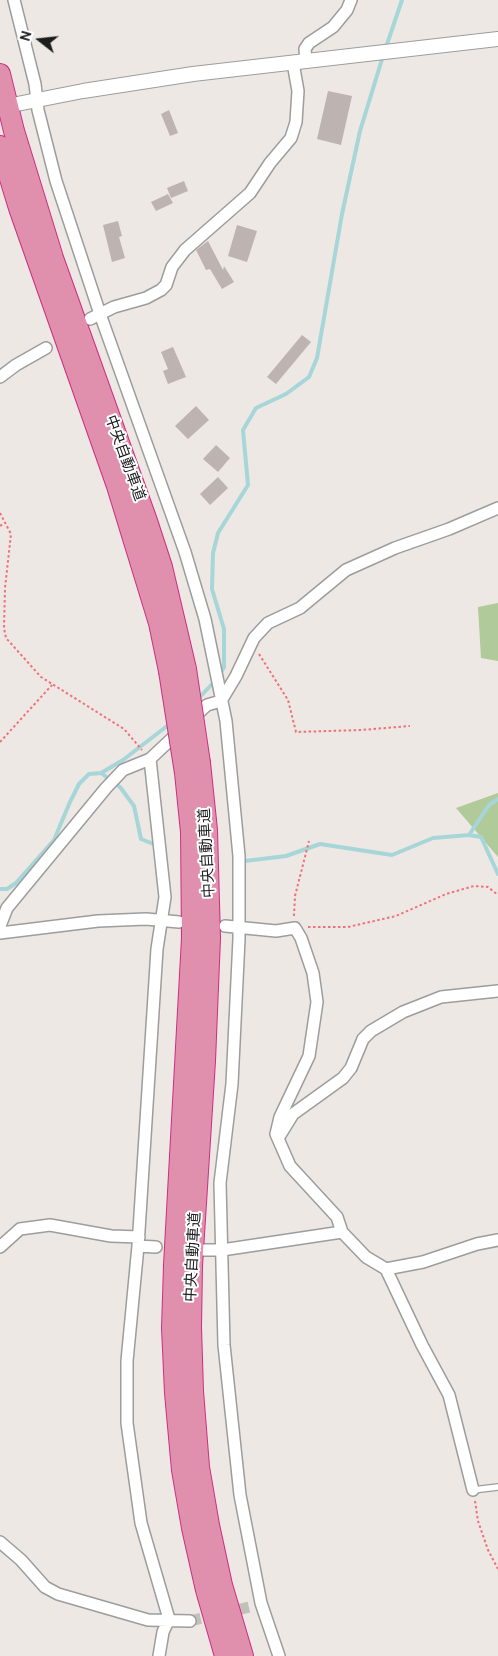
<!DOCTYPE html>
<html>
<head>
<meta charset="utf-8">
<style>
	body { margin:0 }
	#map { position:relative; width:498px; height:1656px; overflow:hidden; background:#ede8e3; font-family:Cabin,sans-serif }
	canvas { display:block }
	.north { position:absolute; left:15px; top:15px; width:50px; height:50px; -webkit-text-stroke:4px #fff; paint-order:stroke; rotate:286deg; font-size:14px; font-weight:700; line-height:20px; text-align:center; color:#1c1c1c }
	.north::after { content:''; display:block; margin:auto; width:18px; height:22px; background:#1c1c1c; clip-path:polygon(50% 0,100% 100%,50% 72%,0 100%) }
</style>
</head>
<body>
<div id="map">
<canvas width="498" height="1656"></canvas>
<div class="north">N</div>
</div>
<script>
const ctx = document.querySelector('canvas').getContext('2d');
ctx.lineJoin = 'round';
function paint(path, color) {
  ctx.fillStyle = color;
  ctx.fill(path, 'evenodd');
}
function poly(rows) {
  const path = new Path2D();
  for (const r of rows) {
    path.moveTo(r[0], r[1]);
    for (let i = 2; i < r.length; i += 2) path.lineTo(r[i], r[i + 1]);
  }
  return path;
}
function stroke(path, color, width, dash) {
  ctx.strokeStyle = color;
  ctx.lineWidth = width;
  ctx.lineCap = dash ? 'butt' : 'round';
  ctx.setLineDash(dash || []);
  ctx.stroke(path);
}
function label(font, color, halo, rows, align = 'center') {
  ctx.font = font + ' Cabin,"Noto Sans JP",sans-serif';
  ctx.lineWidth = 4;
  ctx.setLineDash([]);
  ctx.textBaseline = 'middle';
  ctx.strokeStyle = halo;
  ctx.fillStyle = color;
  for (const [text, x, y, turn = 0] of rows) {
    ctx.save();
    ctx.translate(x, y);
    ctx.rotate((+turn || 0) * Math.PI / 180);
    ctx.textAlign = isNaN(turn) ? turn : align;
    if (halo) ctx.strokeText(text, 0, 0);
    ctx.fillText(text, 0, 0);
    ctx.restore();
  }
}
const forest = poly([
	[498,603,498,661,481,658,478,607],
	[498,793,498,857,456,808]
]);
const stream = poly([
	[385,50,402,0],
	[220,674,224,667,224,629,212,589,213,553,218,533,248,485,243,430,256,408,286,394,309,377,317,358,342,214,360,131,383,56],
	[197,700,214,682],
	[101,773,120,787,134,806,141,839,156,845],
	[469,835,489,805,498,799],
	[245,861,286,856,320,844,392,855,433,838,469,835,481,837,498,874],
	[0,889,7,889,16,883,54,840,70,802,79,784,89,774,101,773,123,760,171,723]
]);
const building = poly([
	[328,91,352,96,341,145,317,139],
	[169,110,178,133,170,136,161,114],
	[184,181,188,191,171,198,167,188],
	[168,194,173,203,156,211,151,202],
	[118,221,122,236,119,237,125,258,112,262,103,225],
	[237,225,257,231,247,262,228,256],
	[208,241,223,270,224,266,234,282,222,289,210,269,206,270,196,250],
	[302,335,311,342,276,384,267,377],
	[173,347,186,377,168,384,163,371,168,369,161,352],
	[196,406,209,420,188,439,175,426],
	[216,445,230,458,218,472,203,459],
	[218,477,228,488,210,505,200,494]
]);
const minorTunnel = poly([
	[190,1621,249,1607]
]);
const path = poly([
	[0,513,11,534,5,588,4,628,6,638,41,677,124,729,142,750],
	[0,526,5,523],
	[259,654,288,700,296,732,361,730,410,726],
	[0,742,52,685],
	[294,916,295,896,309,841],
	[308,927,348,927,396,916,446,894,474,886,488,887,498,895],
	[475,1501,478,1521,488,1550,498,1569]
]);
const service = poly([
	[473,1490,498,1487]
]);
const minor = poly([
	[14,0,35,84,38,110,56,181,100,314,185,552,205,619,226,721,239,856,239,939,232,1084,220,1183,224,1345,240,1495,261,1603,279,1656],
	[306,61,305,49,309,43,333,27,347,10,351,0],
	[90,319,114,307,146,298,161,290,166,285,172,267,185,250,250,193,270,163,291,138,296,122,298,91,293,63],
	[0,377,16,365,46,348],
	[192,719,207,705,221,701,236,676,254,638,268,623,300,608,346,570,395,548,449,529,498,508],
	[150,759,165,897,157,949,138,1246,127,1361,127,1423,141,1523,169,1619,163,1632,159,1656],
	[0,926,7,908,106,788,123,770,150,759,181,730],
	[225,926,276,931,295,928,301,938,313,973,317,1002,309,1056,280,1117,276,1134,290,1166,337,1217,342,1232,366,1257,386,1269,423,1262,477,1244,498,1240],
	[0,933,98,921,146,919,179,922],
	[280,1135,293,1114,343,1078,351,1068,363,1039,371,1031,403,1012,441,997,498,991],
	[138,1246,156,1247],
	[0,1247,20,1229,50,1225,111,1236,139,1237],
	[203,1250,222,1250,342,1232],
	[386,1269,422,1345,449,1395,473,1490],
	[0,1542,21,1560,45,1587,58,1594,148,1620,190,1621]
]);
const tertiary = poly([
	[17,104,83,91,193,74,498,39]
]);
const motorway = poly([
	[0,74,14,131,53,258,147,521,162,567,186,669],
	[0,146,19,208,117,486,159,623,169,671],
	[200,763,207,830,210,938,205,1061,192,1266,191,1327,193,1391,199,1467,209,1525,222,1585,243,1656],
	[185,773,191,832,192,938,174,1265,172,1328,175,1393,182,1470,192,1528,206,1590,225,1656]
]);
const motorwayBridge = poly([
	[186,669,200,763],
	[169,671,185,773]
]);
const streetNames = [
	["中央自動車道",125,458,70],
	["中央自動車道",207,853,-93],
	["中央自動車道",193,1257,-87]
];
paint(forest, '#b1ca9a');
stroke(stream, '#a6d6d8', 4);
paint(building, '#bdb3b0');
stroke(minorTunnel, '#c3bfbb', 11, [11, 5.5]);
stroke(service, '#9d9d9d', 8);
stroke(minor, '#9d9d9d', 14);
stroke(tertiary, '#9d9d9d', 16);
stroke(motorway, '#cd2e81', 22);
stroke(path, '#f1707a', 2, [2.5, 2.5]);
stroke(service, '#fff', 5.5);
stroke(minor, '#fff', 11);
stroke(tertiary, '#fff', 14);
stroke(motorway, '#e08fad', 20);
stroke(motorwayBridge, '#cd2e81', 22, []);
stroke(motorwayBridge, '#e08fad', 20);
label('15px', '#1c1c1c', '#fff', streetNames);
</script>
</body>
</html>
